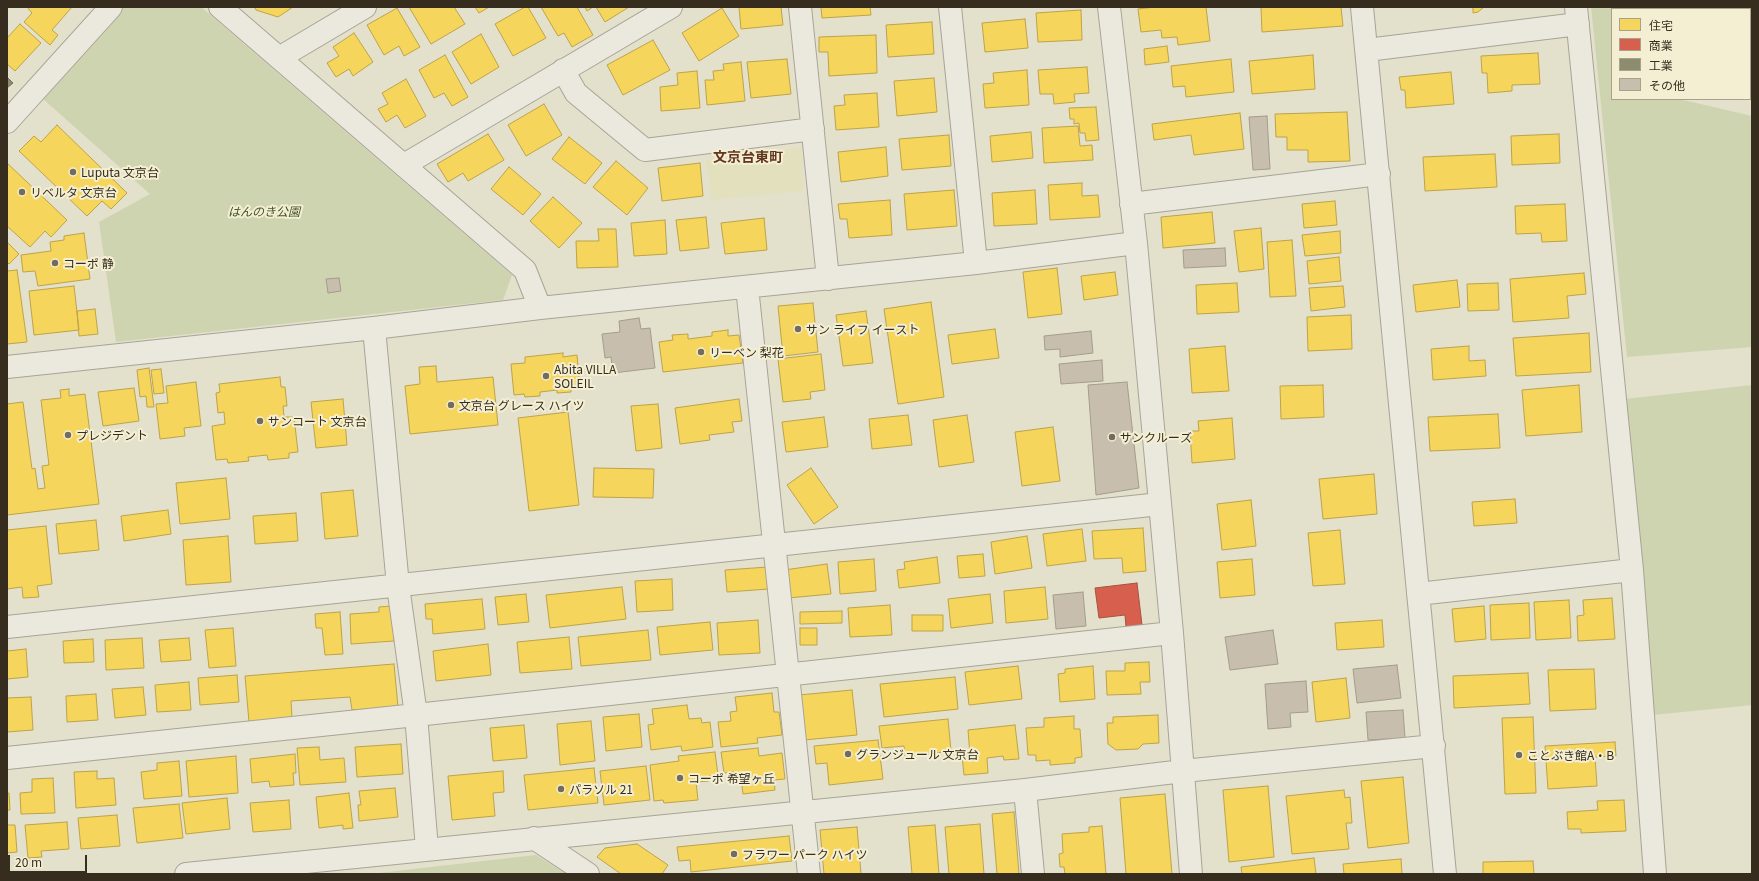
<!DOCTYPE html>
<html>
<head>
<meta charset="utf-8">
<style>
	body { margin:0 }
	#map { position:relative; width:1759px; height:881px; overflow:hidden; background:#e3e0cc; font-family:Georgia,"Noto Sans JP",serif }
	canvas { display:block }
	.frame { position:absolute; inset:0; border:8px solid #362d1e; pointer-events:none }
	.legend { position:absolute; left:1611px; top:8px; width:140px; height:92px; box-sizing:border-box; background:#f4efd3; border:1px solid #a8a18b; margin:0; padding:5px 7px; list-style:none; font-size:12px; color:#362d1e }
	.legend li { display:flex; align-items:center; gap:8px; height:20px }
	.legend b { width:20px; border:1px solid #a8a18b }
	.scale { position:absolute; left:8px; top:855px; width:79px; height:18px; box-sizing:border-box; border:2px solid #362d1e; border-top:0; padding-left:5px; font-size:12px; line-height:14px; white-space:nowrap; color:#362d1e; -webkit-text-stroke:3px #f4efd3; paint-order:stroke }
</style>
</head>
<body>
<div id="map">
<canvas width="1759" height="881"></canvas>
<div class="frame"></div>
<ul class="legend">
<li><b style="height:11px;background:#f6d55c"></b>住宅</li>
<li><b style="height:11px;background:#d6604d"></b>商業</li>
<li><b style="height:11px;background:#8c8c6e"></b>工業</li>
<li><b style="height:11px;background:#c7bead"></b>その他</li>
</ul>
<div class="scale">20 m</div>
</div>
<script>
const ctx = document.querySelector('canvas').getContext('2d');
ctx.lineJoin = 'round';
function paint(path, color) {
  ctx.fillStyle = color;
  ctx.fill(path, 'evenodd');
}
function poly(rows) {
  const path = new Path2D();
  for (const r of rows) {
    path.moveTo(r[0], r[1]);
    for (let i = 2; i < r.length; i += 2) path.lineTo(r[i], r[i + 1]);
  }
  return path;
}
function stroke(path, color, width, dash) {
  ctx.strokeStyle = color;
  ctx.lineWidth = width;
  ctx.lineCap = dash ? 'butt' : 'round';
  ctx.setLineDash(dash || []);
  ctx.stroke(path);
}
function label(font, color, halo, rows, align = 'center') {
  ctx.font = font + ' Georgia,"Noto Sans JP",serif';
  ctx.lineWidth = 4;
  ctx.setLineDash([]);
  ctx.textBaseline = 'middle';
  ctx.strokeStyle = halo;
  ctx.fillStyle = color;
  for (const [text, x, y, turn = 0] of rows) {
    ctx.save();
    ctx.translate(x, y);
    ctx.rotate((+turn || 0) * Math.PI / 180);
    ctx.textAlign = isNaN(turn) ? turn : align;
    if (halo) ctx.strokeText(text, 0, 0);
    ctx.fillText(text, 0, 0);
    ctx.restore();
  }
}
const farmland = poly([
	[802,147,803,191,712,200,706,160]
]);
const green = poly([
	[123,7,201,7,512,275,503,300,116,342,99,222,150,194,42,98],
	[1591,7,1641,7,1641,9,1612,9,1612,99,1679,99,1752,116,1752,347,1627,357],
	[1752,385,1752,705,1653,715,1625,399],
	[536,855,566,874,370,874]
]);
const homes = poly([
	[27,7,72,7,52,30,58,35,50,45,24,22,32,13,27,7],
	[254,7,293,7,278,17,256,10,254,7],
	[409,7,454,7,465,24,431,44,409,7],
	[475,7,489,7,479,13,475,7],
	[525,7,528,7,546,38,513,56,495,24,525,7],
	[541,7,577,7,593,35,572,47,564,33,558,36,541,7],
	[585,7,593,7,587,11,585,7],
	[596,7,629,7,605,22,596,7],
	[739,7,781,7,783,25,741,29,739,7],
	[821,7,870,7,871,15,822,18,821,7],
	[1155,7,1206,7,1210,41,1178,45,1177,37,1162,38,1161,30,1141,32,1138,9,1155,7],
	[1261,7,1341,7,1343,26,1262,32,1261,7],
	[1473,7,1484,7,1478,12,1473,13,1473,7],
	[397,8,420,47,404,56,399,46,384,55,367,25,397,8],
	[722,8,739,36,699,61,682,33,722,8],
	[1081,10,1082,40,1038,42,1036,13,1081,10],
	[1025,19,1028,48,985,52,982,23,1025,19],
	[932,22,934,54,888,57,886,25,932,22],
	[20,24,41,43,15,71,7,64,7,38,20,24],
	[354,33,373,62,353,76,349,69,336,77,327,63,339,56,333,47,354,33],
	[481,34,499,67,471,84,452,52,481,34],
	[876,35,877,73,829,76,828,52,819,52,819,37,876,35],
	[653,40,670,70,623,95,607,65,653,40],
	[1167,46,1169,62,1145,65,1144,49,1167,46],
	[1538,53,1540,84,1512,85,1512,91,1488,93,1487,73,1482,73,1481,56,1538,53],
	[445,55,468,97,452,106,444,93,434,98,419,70,445,55],
	[1313,55,1315,89,1252,94,1249,61,1313,55],
	[787,59,791,94,751,98,747,62,787,59],
	[1231,59,1234,92,1186,97,1185,86,1173,87,1171,66,1231,59],
	[741,62,745,101,707,105,705,80,714,80,713,71,724,70,723,64,741,62],
	[1087,67,1089,93,1074,94,1075,102,1054,104,1053,94,1040,94,1038,70,1087,67],
	[1027,70,1029,105,985,108,983,84,994,83,993,73,1027,70],
	[697,71,700,108,661,111,660,87,678,85,677,73,697,71],
	[1451,72,1454,104,1406,108,1405,90,1401,90,1399,77,1451,72],
	[934,78,937,112,897,116,894,81,934,78],
	[406,79,426,116,405,128,397,115,386,122,378,109,388,104,382,93,406,79],
	[877,93,879,127,836,130,834,106,845,105,844,95,877,93],
	[544,104,562,135,526,156,508,125,544,104],
	[1096,107,1099,140,1086,141,1085,133,1080,133,1079,123,1074,124,1074,119,1070,119,1069,108,1096,107],
	[1347,112,1350,161,1308,162,1308,150,1287,150,1287,137,1276,137,1275,114,1347,112],
	[1240,113,1244,149,1194,155,1191,135,1154,140,1152,124,1240,113],
	[57,125,127,193,111,209,102,201,87,216,19,151,34,136,41,142,57,125],
	[1078,126,1080,146,1092,145,1093,160,1044,163,1042,128,1078,126],
	[1031,132,1033,158,992,162,990,136,1031,132],
	[488,134,504,160,468,181,463,173,448,182,437,164,488,134],
	[1559,134,1560,163,1512,165,1511,136,1559,134],
	[949,135,951,166,902,170,899,139,949,135],
	[569,137,602,163,585,184,552,159,569,137],
	[886,147,888,176,841,182,838,152,886,147],
	[1495,154,1497,187,1425,191,1423,157,1495,154],
	[616,161,648,188,627,215,593,187,616,161],
	[7,163,67,220,51,237,45,231,30,247,7,226,7,163],
	[700,163,703,196,662,201,658,168,700,163],
	[509,167,541,194,523,215,491,189,509,167],
	[1082,183,1082,196,1098,195,1100,217,1050,220,1048,185,1082,183],
	[954,190,957,226,907,230,904,194,954,190],
	[1035,190,1037,224,994,226,992,193,1035,190],
	[553,197,582,223,559,248,530,221,553,197],
	[890,200,892,235,849,238,847,219,840,219,838,204,890,200],
	[1335,201,1337,225,1304,228,1302,204,1335,201],
	[1565,204,1567,241,1542,242,1541,233,1516,234,1515,206,1565,204],
	[1212,212,1215,243,1163,248,1161,217,1212,212],
	[706,217,709,248,680,251,676,220,706,217],
	[764,218,767,250,725,254,721,223,764,218],
	[665,220,667,254,634,256,631,223,665,220],
	[1261,228,1264,269,1239,272,1234,231,1261,228],
	[598,229,616,229,618,267,577,268,576,241,599,241,598,229],
	[1340,231,1341,253,1305,256,1302,235,1340,231],
	[84,233,90,279,38,286,35,271,23,272,21,255,51,251,50,242,64,240,64,236,84,233],
	[1292,240,1296,296,1270,297,1267,242,1292,240],
	[7,242,19,254,9,264,7,262,7,242],
	[1339,257,1341,281,1309,284,1307,261,1339,257],
	[1057,268,1062,314,1028,318,1023,272,1057,268],
	[17,270,27,342,7,344,7,271,17,270],
	[1115,272,1118,295,1084,300,1081,276,1115,272],
	[1584,273,1586,294,1567,296,1569,318,1513,322,1510,279,1584,273],
	[1457,280,1460,307,1416,312,1413,285,1457,280],
	[1237,283,1239,312,1197,314,1196,285,1237,283],
	[1498,283,1499,310,1468,311,1467,284,1498,283],
	[74,286,79,330,34,335,29,291,74,286],
	[1343,286,1345,307,1311,311,1309,288,1343,286],
	[931,302,944,397,898,404,884,309,931,302],
	[813,303,818,352,783,356,778,306,813,303],
	[95,309,98,334,79,336,77,311,95,309],
	[866,311,873,363,843,366,836,315,866,311],
	[1351,315,1352,349,1308,351,1307,317,1351,315],
	[995,329,999,358,952,364,948,335,995,329],
	[728,330,728,336,739,335,743,363,663,372,659,342,673,340,672,335,688,334,688,339,712,336,712,332,728,330],
	[1589,333,1591,372,1516,376,1513,338,1589,333],
	[1225,346,1229,391,1192,393,1189,349,1225,346],
	[1469,346,1469,361,1485,360,1486,376,1433,380,1431,349,1469,346],
	[563,353,563,357,577,355,580,388,571,389,571,392,557,393,557,390,540,392,540,396,525,397,524,394,514,395,511,364,525,363,525,357,563,353],
	[821,354,825,390,810,392,811,399,783,402,778,359,821,354],
	[436,366,437,382,493,377,498,425,410,434,405,386,420,384,419,367,436,366],
	[149,368,154,407,147,407,146,396,140,397,137,370,149,368],
	[161,369,164,393,154,394,151,370,161,369],
	[280,377,281,387,285,387,287,406,283,406,284,417,294,417,298,452,289,453,289,458,268,460,267,455,248,457,249,461,228,463,227,459,216,460,212,426,225,424,224,412,218,413,216,393,220,392,219,384,280,377],
	[196,382,201,426,184,428,185,436,160,439,156,404,168,403,166,386,196,382],
	[1323,385,1324,417,1281,419,1280,386,1323,385],
	[1579,385,1582,432,1526,436,1522,390,1579,385],
	[134,388,139,421,103,426,98,392,134,388],
	[69,389,69,396,85,394,99,504,7,515,7,404,23,402,32,469,35,468,38,489,45,488,42,466,49,465,41,400,61,398,60,390,69,389],
	[343,399,347,445,316,448,311,402,343,399],
	[739,399,742,421,732,422,734,432,709,435,710,440,680,444,675,408,739,399],
	[658,404,662,448,636,451,631,406,658,404],
	[568,412,579,505,529,511,518,418,568,412],
	[1498,414,1500,448,1430,451,1428,417,1498,414],
	[908,415,912,445,872,449,869,419,908,415],
	[967,415,974,462,939,467,933,420,967,415],
	[824,417,828,447,786,452,782,422,824,417],
	[1232,418,1235,459,1192,463,1190,431,1199,431,1198,421,1232,418],
	[1053,427,1060,481,1022,486,1015,432,1053,427],
	[594,468,654,469,653,498,593,497,594,468],
	[811,468,838,507,814,524,787,485,811,468],
	[1374,474,1377,514,1323,519,1319,479,1374,474],
	[226,478,230,519,180,524,176,483,226,478],
	[353,490,358,536,325,539,321,493,353,490],
	[1515,499,1517,523,1474,526,1472,502,1515,499],
	[1251,500,1256,546,1222,550,1217,504,1251,500],
	[168,510,171,534,124,541,121,516,168,510],
	[296,513,298,541,255,544,253,516,296,513],
	[96,520,99,550,59,554,56,524,96,520],
	[46,526,52,584,37,586,39,597,23,598,22,587,7,589,7,530,46,526],
	[1143,528,1146,571,1123,573,1122,558,1094,559,1092,531,1143,528],
	[1082,529,1086,561,1047,566,1043,534,1082,529],
	[1340,530,1345,584,1313,586,1308,533,1340,530],
	[228,536,231,582,186,585,183,540,228,536],
	[1027,536,1032,568,995,574,991,542,1027,536],
	[983,554,985,576,959,578,957,556,983,554],
	[937,557,940,583,899,588,897,570,905,569,904,562,937,557],
	[874,559,876,591,840,594,838,562,874,559],
	[1252,559,1255,595,1220,598,1217,562,1252,559],
	[827,564,831,594,788,598,784,570,827,564],
	[768,567,769,589,727,592,725,570,768,567],
	[672,579,673,610,637,612,635,581,672,579],
	[622,587,626,619,550,628,546,595,622,587],
	[1045,587,1048,619,1006,623,1004,591,1045,587],
	[526,594,529,622,498,625,495,597,526,594],
	[990,594,993,623,951,628,948,599,990,594],
	[1612,598,1615,639,1578,641,1577,616,1584,615,1583,600,1612,598],
	[482,599,485,629,433,634,432,619,426,619,425,604,482,599],
	[1569,600,1571,638,1536,640,1534,602,1569,600],
	[1529,603,1530,638,1491,640,1490,605,1529,603],
	[890,605,892,635,850,637,848,608,890,605],
	[392,606,394,641,351,644,350,614,379,612,379,607,392,606],
	[1484,606,1486,639,1455,642,1452,609,1484,606],
	[842,611,842,623,800,624,800,612,842,611],
	[340,612,343,654,325,655,322,628,316,628,315,614,340,612],
	[912,615,943,615,943,631,912,631,912,615],
	[758,620,760,653,719,655,717,623,758,620],
	[1382,620,1384,647,1337,650,1335,623,1382,620],
	[710,622,713,650,660,655,657,627,710,622],
	[233,628,236,666,209,668,205,630,233,628],
	[800,628,817,628,817,645,800,645,800,628],
	[648,630,651,660,581,666,578,637,648,630],
	[569,637,572,669,520,673,517,642,569,637],
	[142,638,144,668,106,670,105,640,142,638],
	[189,638,191,660,161,662,159,640,189,638],
	[93,639,94,662,64,663,63,641,93,639],
	[488,644,491,675,436,681,433,651,488,644],
	[26,649,28,677,7,679,7,651,26,649],
	[1149,662,1150,682,1140,682,1141,694,1107,695,1106,671,1125,671,1125,663,1149,662],
	[394,664,398,707,352,710,350,697,291,701,292,718,249,722,245,676,394,664],
	[1018,666,1022,699,969,705,965,672,1018,666],
	[1093,666,1095,699,1060,702,1058,674,1065,673,1065,669,1093,666],
	[1594,669,1596,709,1550,711,1548,670,1594,669],
	[1528,673,1530,704,1454,708,1453,676,1528,673],
	[237,675,239,702,200,705,198,678,237,675],
	[955,677,958,709,884,717,880,684,955,677],
	[1346,678,1350,718,1316,722,1312,682,1346,678],
	[189,682,191,710,157,712,155,685,189,682],
	[143,687,146,715,115,718,112,689,143,687],
	[852,690,857,735,804,740,799,695,852,690],
	[772,693,774,712,779,712,782,735,757,738,758,743,721,747,718,722,731,721,730,712,737,711,735,697,772,693],
	[96,694,98,720,67,722,66,696,96,694],
	[31,697,33,730,7,732,7,698,31,697],
	[687,705,689,719,701,718,702,723,710,722,713,747,682,751,681,746,651,750,648,725,654,724,652,709,687,705],
	[639,714,642,747,606,751,603,717,639,714],
	[1158,715,1159,743,1143,744,1138,749,1116,750,1108,744,1107,723,1113,723,1113,717,1158,715],
	[1074,716,1074,729,1080,729,1082,757,1075,758,1075,763,1050,765,1050,760,1036,761,1036,755,1028,755,1026,728,1044,727,1044,718,1074,716],
	[1533,717,1536,793,1505,794,1502,718,1533,717],
	[948,719,951,751,905,757,904,746,882,748,879,726,948,719],
	[591,721,595,761,560,765,557,724,591,721],
	[524,725,527,758,493,761,490,728,524,725],
	[1015,725,1019,759,1004,760,1003,756,987,758,988,773,964,775,962,756,970,755,968,730,1015,725],
	[878,740,883,779,829,785,827,763,816,764,814,746,878,740],
	[1615,742,1616,756,1595,757,1597,786,1548,789,1545,746,1615,742],
	[401,744,403,774,357,777,355,747,401,744],
	[319,747,320,760,344,758,346,782,300,785,297,748,319,747],
	[758,748,759,756,782,753,785,779,774,780,775,790,743,794,741,779,735,779,734,772,724,773,721,752,758,748],
	[715,752,718,775,709,776,709,781,696,782,698,800,664,803,663,800,654,801,650,765,679,761,678,756,715,752],
	[295,754,296,773,293,773,294,785,270,787,269,781,252,783,250,759,295,754],
	[236,756,238,793,189,797,186,761,236,756],
	[179,761,182,796,144,799,141,772,157,770,157,763,179,761],
	[646,766,650,800,604,805,600,771,646,766],
	[594,768,598,803,528,810,524,775,594,768],
	[97,771,97,779,114,778,116,805,76,808,74,772,97,771],
	[503,771,504,792,493,793,495,816,452,820,448,776,503,771],
	[1403,777,1409,843,1368,848,1361,781,1403,777],
	[53,778,55,813,21,814,20,793,32,792,32,779,53,778],
	[1268,786,1274,857,1229,862,1223,790,1268,786],
	[395,788,398,817,359,821,358,805,361,805,359,791,395,788],
	[1344,790,1345,798,1350,797,1352,823,1346,823,1349,849,1292,854,1286,796,1344,790],
	[7,793,9,793,10,810,7,810,7,793],
	[349,793,353,828,343,829,343,825,319,828,316,797,349,793],
	[1165,794,1172,874,1126,874,1120,798,1165,794],
	[227,798,230,829,186,834,182,803,227,798],
	[289,800,291,829,253,832,250,803,289,800],
	[1624,800,1626,831,1581,833,1581,829,1568,829,1567,812,1598,810,1597,801,1624,800],
	[179,804,183,838,137,843,133,808,179,804],
	[1014,812,1019,874,997,874,992,814,1014,812],
	[117,815,120,846,81,849,78,818,117,815],
	[67,822,69,849,41,851,42,857,28,858,25,825,67,822],
	[980,824,984,874,949,874,945,827,980,824],
	[7,825,15,825,17,852,7,853,7,825],
	[935,825,939,874,912,874,908,827,935,825],
	[1102,826,1106,874,1065,874,1064,867,1060,867,1059,854,1063,853,1062,834,1089,832,1089,827,1102,826],
	[857,827,861,874,824,874,820,830,857,827],
	[789,836,792,861,691,872,690,860,679,861,677,847,789,836],
	[637,844,668,865,662,874,621,874,597,857,605,848,637,844],
	[1314,858,1316,874,1242,874,1241,867,1314,858],
	[1401,859,1402,874,1344,874,1343,864,1401,859],
	[1533,861,1534,874,1483,874,1483,862,1533,861]
]);
const shops = poly([
	[1137,583,1142,625,1126,627,1125,615,1099,618,1095,588,1137,583]
]);
const industry = poly([
	[7,77,13,83,7,88,7,77]
]);
const building = poly([
	[1267,116,1270,169,1253,170,1249,117,1267,116],
	[1225,248,1226,266,1184,268,1183,250,1225,248],
	[339,278,341,291,328,293,326,279,339,278],
	[639,318,641,329,650,328,655,368,613,373,611,357,605,358,602,334,620,332,619,321,639,318],
	[1091,331,1093,353,1060,357,1060,349,1045,350,1044,336,1091,331],
	[780,346,780,356,761,358,760,348,780,346],
	[1102,360,1103,381,1061,384,1059,364,1102,360],
	[1127,382,1139,488,1096,495,1088,385,1127,382],
	[1083,592,1086,626,1056,629,1053,595,1083,592],
	[1273,630,1278,664,1230,670,1225,637,1273,630],
	[1397,665,1401,698,1357,703,1353,669,1397,665],
	[1306,681,1308,712,1290,713,1291,727,1268,729,1265,684,1306,681],
	[1403,710,1405,738,1368,740,1366,712,1403,710]
]);
const street = poly([
	[220,7,525,270,540,308],
	[800,7,828,279],
	[950,7,976,263],
	[1109,7,1136,243,1172,633,1191,874],
	[1362,7,1445,874],
	[1576,7,1632,570,1655,874],
	[1367,50,1578,24],
	[279,58,365,7],
	[563,70,576,93,645,150,813,129],
	[7,122,111,7],
	[404,165,671,7],
	[1131,204,1379,174],
	[747,287,809,874],
	[374,328,398,586,416,715,427,849],
	[7,367,374,328,540,308,976,263,1136,243],
	[1418,594,1632,570],
	[7,627,1160,504],
	[7,758,416,715,1172,633],
	[1025,790,1033,874],
	[534,838,588,874],
	[186,874,1025,790,1183,771,1434,746]
]);
const markers = [
	[73,172,4,"#736c5b"],
	[22,192,4,"#736c5b"],
	[55,263,4,"#736c5b"],
	[798,329,4,"#736c5b"],
	[701,352,4,"#736c5b"],
	[546,376,4,"#736c5b"],
	[451,405,4,"#736c5b"],
	[260,421,4,"#736c5b"],
	[68,435,4,"#736c5b"],
	[1112,437,4,"#736c5b"],
	[848,754,4,"#736c5b"],
	[1519,755,4,"#736c5b"],
	[680,778,4,"#736c5b"],
	[561,789,4,"#736c5b"],
	[734,854,4,"#736c5b"]
];
const poiNames = [
	["Luputa 文京台",81,172],
	["リベルタ 文京台",30,192],
	["コーポ 静",63,263],
	["サン ライフ イースト",806,329],
	["リーベン 梨花",709,352],
	["Abita VILLA",554,369],
	["SOLEIL",554,383],
	["文京台 グレース ハイツ",459,405],
	["サンコート 文京台",268,421],
	["プレジデント",76,435],
	["サンクルーズ",1120,437],
	["グランジュール 文京台",856,754],
	["ことぶき館A・B",1527,755],
	["コーポ 希望ヶ丘",688,778],
	["パラソル 21",569,789],
	["フラワー パーク ハイツ",742,854]
];
const parkNames = [
	["はんのき公園",264,211]
];
const quarterNames = [
	["文京台東町",748,157]
];
paint(farmland, '#e2e0bd');
paint(green, '#ced4af');
paint(homes, '#f6d55c');
stroke(homes, '#bca349', 1);
paint(shops, '#d6604d');
stroke(shops, '#a6513f', 1);
paint(industry, '#8c8c6e');
stroke(industry, '#727056', 1);
paint(building, '#c7bead');
stroke(building, '#a39c8c', 1);
stroke(street, '#a8a496', 24);
stroke(street, '#ebe9de', 22);
for (const [x, y, r, color] of markers) {
  const dot = new Path2D();
  dot.arc(x, y, r, 0, 2 * Math.PI);
  ctx.fillStyle = color;
  ctx.fill(dot);
  stroke(dot, '#f4efd3', 1.5);
}
label('12px', '#362d1e', '#f4efd3', poiNames, 'left');
label('italic 12px', '#405226', '#f4efd3', parkNames);
label('bold 14px', '#613620', '#f4efd3', quarterNames);
</script>
</body>
</html>
